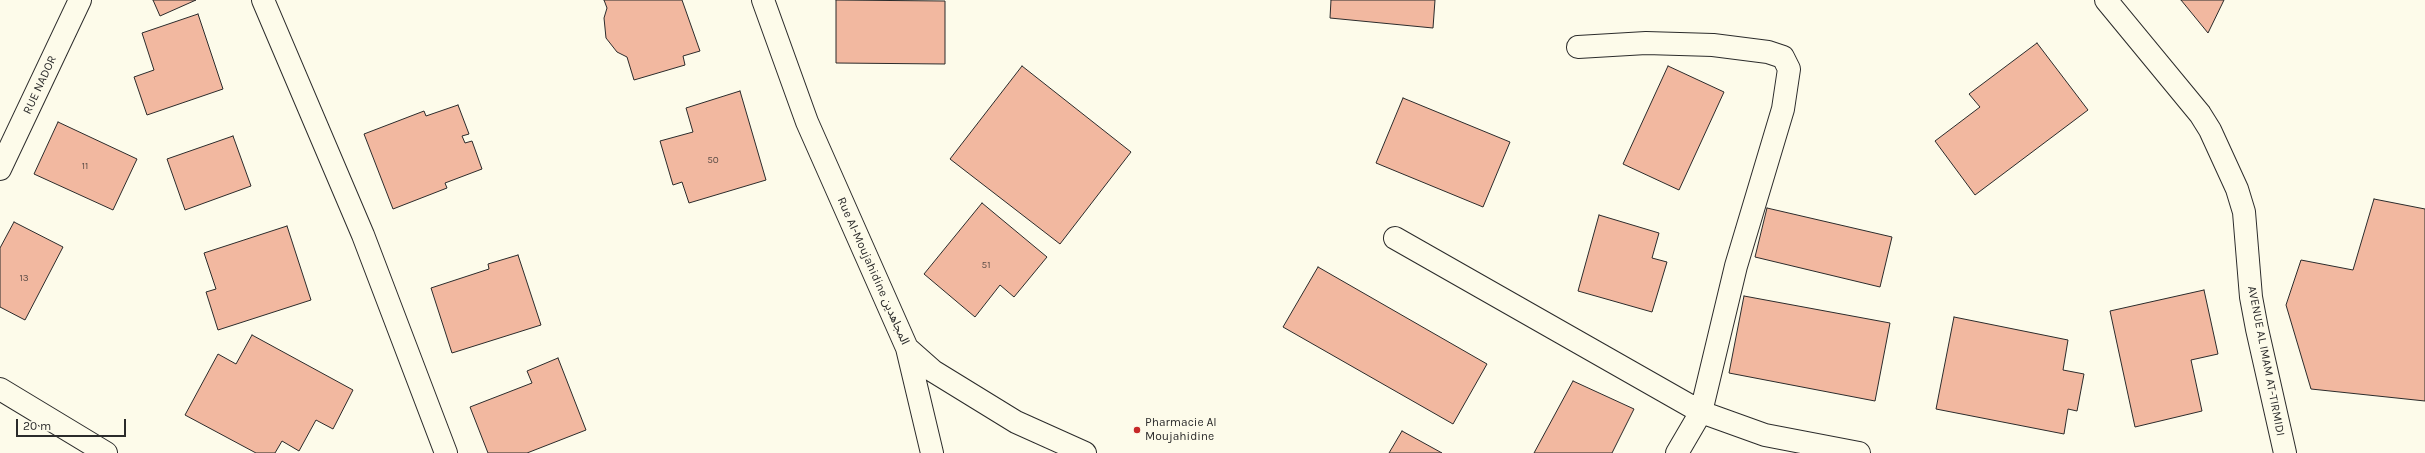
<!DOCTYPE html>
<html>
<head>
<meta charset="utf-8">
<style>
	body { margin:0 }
	#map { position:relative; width:2425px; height:453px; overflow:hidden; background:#fdfbea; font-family:Karla,sans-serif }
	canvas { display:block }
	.scale { position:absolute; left:16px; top:419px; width:110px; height:18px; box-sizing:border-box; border:2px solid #2b2b2b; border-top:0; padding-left:5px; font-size:12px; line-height:14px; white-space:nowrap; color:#2b2b2b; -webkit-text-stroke:3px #fdfbea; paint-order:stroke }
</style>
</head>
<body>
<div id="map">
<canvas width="2425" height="453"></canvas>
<div class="scale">20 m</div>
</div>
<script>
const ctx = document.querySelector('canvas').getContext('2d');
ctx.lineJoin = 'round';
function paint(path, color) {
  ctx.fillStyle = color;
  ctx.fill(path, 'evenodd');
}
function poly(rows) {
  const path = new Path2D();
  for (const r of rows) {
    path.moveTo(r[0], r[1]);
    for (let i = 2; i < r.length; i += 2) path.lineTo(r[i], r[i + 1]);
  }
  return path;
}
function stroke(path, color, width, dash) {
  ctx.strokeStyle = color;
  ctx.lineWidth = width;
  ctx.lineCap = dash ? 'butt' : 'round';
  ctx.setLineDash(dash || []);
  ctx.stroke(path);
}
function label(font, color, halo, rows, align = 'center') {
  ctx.font = font + ' Karla,"Noto Sans Arabic",sans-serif';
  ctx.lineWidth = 3;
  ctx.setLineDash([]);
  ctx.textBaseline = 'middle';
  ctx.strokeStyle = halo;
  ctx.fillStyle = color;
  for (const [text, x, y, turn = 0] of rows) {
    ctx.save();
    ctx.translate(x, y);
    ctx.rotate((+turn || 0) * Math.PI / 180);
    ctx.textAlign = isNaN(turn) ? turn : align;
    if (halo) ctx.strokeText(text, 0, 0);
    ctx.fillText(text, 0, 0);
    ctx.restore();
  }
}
const building = poly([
	[153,0,196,0,160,16,153,0],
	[604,0,682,0,700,51,683,56,685,65,634,80,627,57,617,52,606,38,604,18,607,8,604,0],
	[836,0,945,1,945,64,836,63,836,0],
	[1331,0,1435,0,1433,28,1330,18,1331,0],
	[2181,0,2224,0,2208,33,2181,0],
	[198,14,223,89,147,115,134,77,154,70,142,33,198,14],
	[2037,43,2088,110,1975,195,1935,141,1980,107,1969,94,2037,43],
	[1022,66,1131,152,1060,244,950,159,1022,66],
	[1668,66,1724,92,1679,190,1623,164,1668,66],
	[740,91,766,180,689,203,682,182,673,185,660,141,693,132,686,108,740,91],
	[1403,98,1510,142,1483,207,1376,163,1403,98],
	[458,105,469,134,462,136,465,143,472,141,482,169,445,183,447,188,393,209,364,134,424,111,426,116,458,105],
	[58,122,137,159,113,210,34,174,58,122],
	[233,136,251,186,185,210,167,159,233,136],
	[2374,199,2425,209,2425,401,2311,389,2286,305,2301,260,2353,270,2374,199],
	[982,203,1047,257,1014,297,1000,285,975,317,924,274,982,203],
	[1767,208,1892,237,1880,287,1755,257,1767,208],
	[1599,215,1659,233,1652,258,1667,262,1652,312,1578,291,1599,215],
	[14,222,63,247,25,320,0,307,0,248,14,222],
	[287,226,311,300,218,330,206,292,216,289,204,253,287,226],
	[518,255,541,325,452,353,431,288,489,269,488,264,518,255],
	[1318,267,1487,364,1453,424,1283,327,1318,267],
	[2204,290,2218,354,2191,360,2202,411,2135,427,2110,311,2204,290],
	[1744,296,1890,323,1875,401,1729,373,1744,296],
	[1954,317,2068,340,2063,370,2084,374,2077,411,2068,409,2064,434,1936,409,1954,317],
	[252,335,353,390,333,429,316,420,299,451,282,441,275,453,256,453,185,415,218,354,236,364,252,335],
	[558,358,586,430,527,453,488,453,470,407,532,383,527,371,558,358],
	[1573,381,1634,409,1612,453,1534,453,1573,381],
	[1402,431,1442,453,1389,453,1402,431]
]);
const minor = poly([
	[263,0,363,235,446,453],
	[763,0,807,122,907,348,933,371,1016,422,1085,453],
	[2106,0,2200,114,2210,130,2237,189,2244,212,2251,297,2257,329,2285,453],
	[1578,47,1646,43,1713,45,1768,52,1783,57,1789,69,1783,109,1736,266,1701,412,1677,453],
	[0,169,80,0],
	[1395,238,1701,412,1765,435,1859,453],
	[907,348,932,453],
	[0,389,106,453]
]);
const markers = [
	[1137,430,4,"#c62828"]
];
const numberNames = [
	["50",713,160],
	["11",85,166],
	["51",986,265],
	["13",24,278]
];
const streetNames = [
	["RUE NADOR",40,85,-65],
	["Rue Al-Moujahidine المجاهدين",873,271,66],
	["AVENUE AL IMAM AT-TIRMIDI",2266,361,79]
];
const poiNames = [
	["Pharmacie Al",1145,423],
	["Moujahidine",1145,437]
];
paint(building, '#f2b8a0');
stroke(building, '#2b2b2b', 1);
stroke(minor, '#2b2b2b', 24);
stroke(minor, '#fdfbea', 22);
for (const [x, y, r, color] of markers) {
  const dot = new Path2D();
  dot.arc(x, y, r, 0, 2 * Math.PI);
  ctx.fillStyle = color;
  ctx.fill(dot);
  stroke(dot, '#fdfbea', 1.5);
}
label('10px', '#5d4e48', null, numberNames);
label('12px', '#2b2b2b', '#fdfbea', streetNames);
label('12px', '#2b2b2b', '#fdfbea', poiNames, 'left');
</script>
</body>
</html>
